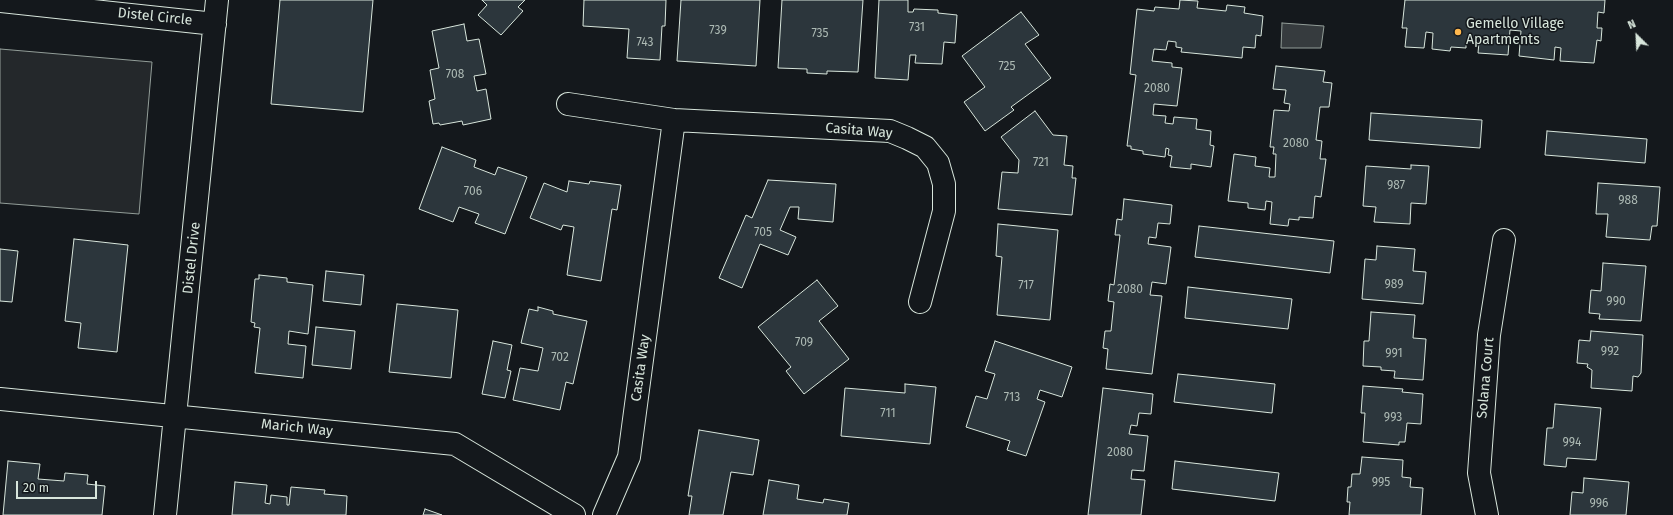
<!DOCTYPE html>
<html>
<head>
<meta charset="utf-8">
<style>
	body { margin:0 }
	#map { position:relative; width:1673px; height:515px; overflow:hidden; background:#14181c; font-family:"Fira Sans",sans-serif }
	canvas { display:block }
	.north { position:absolute; left:1617px; top:16px; width:40px; height:40px; -webkit-text-stroke:3px #14181c; paint-order:stroke; rotate:336deg; font-size:11px; font-weight:700; line-height:16px; text-align:center; color:#d8e6dc }
	.north::after { content:''; display:block; margin:auto; width:14px; height:18px; background:#d8e6dc; clip-path:polygon(50% 0,100% 100%,50% 72%,0 100%) }
	.scale { position:absolute; left:16px; top:481px; width:81px; height:18px; box-sizing:border-box; border:2px solid #d8e6dc; border-top:0; padding-left:5px; font-size:12px; line-height:14px; white-space:nowrap; color:#d8e6dc; -webkit-text-stroke:3px #14181c; paint-order:stroke }
</style>
</head>
<body>
<div id="map">
<canvas width="1673" height="515"></canvas>
<div class="north">N</div>
<div class="scale">20 m</div>
</div>
<script>
const ctx = document.querySelector('canvas').getContext('2d');
ctx.lineJoin = 'round';
function paint(path, color) {
  ctx.fillStyle = color;
  ctx.fill(path, 'evenodd');
}
function poly(rows) {
  const path = new Path2D();
  for (const r of rows) {
    path.moveTo(r[0], r[1]);
    for (let i = 2; i < r.length; i += 2) path.lineTo(r[i], r[i + 1]);
  }
  return path;
}
function stroke(path, color, width, dash) {
  ctx.strokeStyle = color;
  ctx.lineWidth = width;
  ctx.lineCap = dash ? 'butt' : 'round';
  ctx.setLineDash(dash || []);
  ctx.stroke(path);
}
function label(font, color, halo, rows, align = 'center') {
  ctx.font = font + ' "Fira Sans",sans-serif';
  ctx.lineWidth = 3;
  ctx.setLineDash([]);
  ctx.textBaseline = 'middle';
  ctx.strokeStyle = halo;
  ctx.fillStyle = color;
  for (const [text, x, y, turn = 0] of rows) {
    ctx.save();
    ctx.translate(x, y);
    ctx.rotate((+turn || 0) * Math.PI / 180);
    ctx.textAlign = isNaN(turn) ? turn : align;
    if (halo) ctx.strokeText(text, 0, 0);
    ctx.fillText(text, 0, 0);
    ctx.restore();
  }
}
const parking = poly([
	[0,49,152,62,139,214,0,203,0,49]
]);
const water = poly([
	[1282,23,1324,26,1321,48,1281,48,1282,23]
]);
const building = poly([
	[280,0,373,0,363,112,271,104,280,0],
	[482,0,525,0,518,7,523,11,501,35,478,15,487,5,482,0],
	[584,0,666,0,665,26,662,26,660,60,627,58,629,29,583,26,584,0],
	[681,0,760,0,756,66,677,61,681,0],
	[782,0,863,0,858,72,827,71,827,74,807,73,807,69,778,68,782,0],
	[879,0,908,0,908,12,913,12,914,9,938,10,938,13,957,15,955,43,944,42,942,64,915,63,916,55,910,55,908,80,875,78,879,0],
	[1180,0,1198,1,1197,8,1226,11,1227,5,1245,7,1244,13,1263,16,1261,36,1256,35,1255,48,1243,47,1242,58,1181,52,1182,48,1176,47,1176,42,1168,41,1166,50,1154,49,1152,61,1172,63,1172,67,1182,68,1177,106,1154,104,1153,115,1166,116,1165,123,1173,124,1174,117,1197,119,1196,129,1211,131,1210,145,1214,146,1211,167,1191,164,1191,169,1170,167,1172,156,1168,155,1169,149,1166,148,1165,157,1143,154,1143,151,1131,149,1131,146,1127,146,1136,75,1130,74,1137,9,1154,11,1155,7,1179,9,1180,0],
	[1405,0,1605,0,1604,13,1598,12,1597,28,1602,28,1601,41,1597,40,1594,63,1560,61,1561,48,1555,47,1554,60,1519,56,1521,31,1510,30,1508,55,1478,53,1479,42,1466,42,1466,48,1451,47,1450,51,1432,49,1433,33,1426,32,1424,48,1405,47,1407,28,1402,28,1405,0],
	[1021,12,1039,35,1025,44,1051,78,1011,107,1014,110,985,131,964,102,985,87,962,56,1021,12],
	[464,24,467,41,479,39,486,74,474,76,477,91,486,89,491,119,463,125,462,121,440,125,439,123,433,124,429,101,435,99,430,70,439,68,432,31,464,24],
	[1276,66,1325,71,1323,82,1332,83,1329,107,1320,107,1316,140,1322,141,1320,159,1326,159,1321,197,1315,196,1313,218,1299,217,1299,220,1289,219,1288,226,1270,224,1272,202,1266,201,1265,210,1248,208,1248,203,1228,201,1234,154,1256,157,1255,166,1270,168,1269,177,1275,177,1276,154,1273,154,1274,147,1270,147,1274,110,1289,111,1290,104,1284,103,1286,90,1273,89,1276,66],
	[1035,111,1053,135,1067,136,1064,165,1073,166,1072,178,1076,178,1072,215,998,209,1002,172,1018,173,1019,160,1001,137,1035,111],
	[1371,113,1482,120,1480,148,1369,140,1371,113],
	[1547,131,1647,139,1645,163,1545,155,1547,131],
	[442,147,476,160,474,167,495,175,498,167,527,177,505,234,475,223,479,214,459,207,453,222,419,209,442,147],
	[1411,165,1429,166,1426,204,1411,203,1410,224,1374,222,1376,207,1363,206,1366,166,1411,169,1411,165],
	[768,180,836,184,833,222,798,219,799,207,790,207,780,230,796,237,788,255,760,244,742,288,719,278,746,215,752,218,768,180],
	[569,181,589,184,590,181,621,185,617,210,612,209,601,281,567,275,574,227,563,225,561,230,530,218,544,183,567,192,569,181],
	[1598,183,1660,187,1657,226,1652,226,1650,240,1606,237,1608,214,1596,214,1598,183],
	[1124,199,1172,205,1170,224,1158,223,1156,238,1149,237,1148,244,1171,247,1166,284,1152,282,1150,295,1162,296,1152,374,1106,369,1108,349,1103,348,1105,331,1111,331,1114,302,1108,301,1110,284,1114,285,1120,235,1115,235,1117,219,1122,220,1124,199],
	[998,224,1058,230,1050,320,997,315,1002,257,996,256,998,224],
	[1199,226,1334,241,1330,273,1195,257,1199,226],
	[74,239,128,245,117,352,78,348,81,323,65,321,74,239],
	[1377,246,1415,249,1413,271,1426,272,1423,304,1362,299,1365,259,1376,260,1377,246],
	[0,249,18,251,12,302,0,301,0,249],
	[1603,263,1646,266,1641,321,1599,319,1600,314,1589,313,1591,290,1601,291,1603,263],
	[326,271,364,275,361,305,323,301,326,271],
	[259,275,287,278,287,282,313,285,308,334,289,331,288,344,306,346,303,378,255,373,260,328,254,327,255,323,251,322,255,279,259,279,259,275],
	[817,280,838,306,819,321,849,359,804,394,786,371,791,367,758,327,817,280],
	[1188,287,1292,299,1288,329,1185,318,1188,287],
	[397,304,458,310,451,378,389,372,397,304],
	[538,307,553,311,553,314,587,321,573,384,566,382,560,410,513,400,520,368,538,371,543,348,521,343,529,309,538,311,538,307],
	[1371,312,1415,315,1413,338,1426,339,1423,380,1394,378,1395,371,1381,370,1381,367,1363,366,1364,341,1369,341,1371,312],
	[316,327,355,331,351,369,312,365,316,327],
	[1591,331,1643,335,1641,373,1638,377,1633,376,1632,391,1591,388,1592,370,1587,367,1588,364,1577,363,1579,340,1590,341,1591,331],
	[493,341,512,345,507,370,511,371,505,398,482,394,493,341],
	[995,341,1072,367,1062,397,1040,390,1037,399,1045,402,1026,456,1007,450,1010,441,966,427,976,396,987,399,995,374,985,371,995,341],
	[1178,374,1275,384,1272,413,1174,402,1178,374],
	[905,384,936,387,930,444,841,436,845,388,905,393,905,384],
	[1363,386,1403,389,1402,392,1423,394,1421,424,1407,423,1405,442,1399,442,1399,445,1363,442,1365,413,1361,413,1363,386],
	[1103,388,1153,394,1151,414,1139,413,1137,426,1131,425,1129,434,1148,436,1144,471,1132,470,1131,479,1145,480,1141,515,1088,515,1103,388],
	[1555,404,1601,408,1596,460,1567,458,1566,467,1544,465,1547,428,1553,428,1555,404],
	[699,430,759,440,753,475,731,472,723,515,689,515,692,496,688,496,699,430],
	[1362,457,1403,460,1402,477,1411,478,1410,487,1423,488,1421,515,1349,515,1350,502,1347,502,1348,487,1351,487,1352,474,1360,474,1362,457],
	[8,461,40,464,38,479,64,481,65,473,88,475,87,484,105,486,102,515,3,515,8,461],
	[1175,461,1279,473,1275,501,1172,489,1175,461],
	[1584,478,1629,482,1626,515,1570,515,1572,492,1583,493,1584,478],
	[769,480,799,485,797,499,823,503,824,499,849,503,847,515,763,515,769,480],
	[235,482,267,485,265,503,270,504,271,495,287,497,287,505,289,505,291,487,325,490,324,494,347,496,346,515,232,515,235,482],
	[425,509,442,515,423,515,425,509]
]);
const street = poly([
	[0,1,215,24],
	[568,104,674,120,890,131,907,138,925,147,938,163,944,184,944,211,920,302],
	[0,399,455,444,574,515],
	[165,515,217,0],
	[604,515,629,457,674,120],
	[1487,515,1479,473,1489,335,1504,240]
]);
const markers = [
	[1458,32,4,"#ffb74d"]
];
const numberNames = [
	["731",917,28],
	["739",718,31],
	["735",820,34],
	["743",645,43],
	["725",1007,67],
	["708",455,75],
	["2080",1157,89],
	["2080",1296,144],
	["721",1041,163],
	["987",1396,186],
	["706",473,192],
	["988",1628,201],
	["705",763,233],
	["989",1394,285],
	["717",1026,286],
	["2080",1130,290],
	["990",1616,302],
	["709",804,343],
	["992",1610,352],
	["991",1394,354],
	["702",560,358],
	["713",1012,398],
	["711",888,414],
	["993",1393,418],
	["994",1572,443],
	["2080",1120,453],
	["995",1381,483],
	["996",1599,504]
];
const streetNames = [
	["Distel Circle",155,17,6],
	["Casita Way",859,131,5],
	["Distel Drive",192,258,-84],
	["Casita Way",641,368,-82],
	["Solana Court",1486,378,-85],
	["Marich Way",297,428,6]
];
const poiNames = [
	["Gemello Village",1466,24],
	["Apartments",1466,40]
];
paint(parking, '#24282b');
stroke(parking, '#939e99', 1);
paint(water, '#363b3e');
stroke(water, '#939e99', 1);
paint(building, '#2c363c');
stroke(building, '#d8e6dc', 1);
stroke(street, '#d8e6dc', 24);
stroke(street, '#14181c', 22);
for (const [x, y, r, color] of markers) {
  const dot = new Path2D();
  dot.arc(x, y, r, 0, 2 * Math.PI);
  ctx.fillStyle = color;
  ctx.fill(dot);
  stroke(dot, '#14181c', 1.5);
}
label('12px', '#adbab4', null, numberNames);
label('14px', '#d8e6dc', '#14181c', streetNames);
label('14px', '#d8e6dc', '#14181c', poiNames, 'left');
</script>
</body>
</html>
